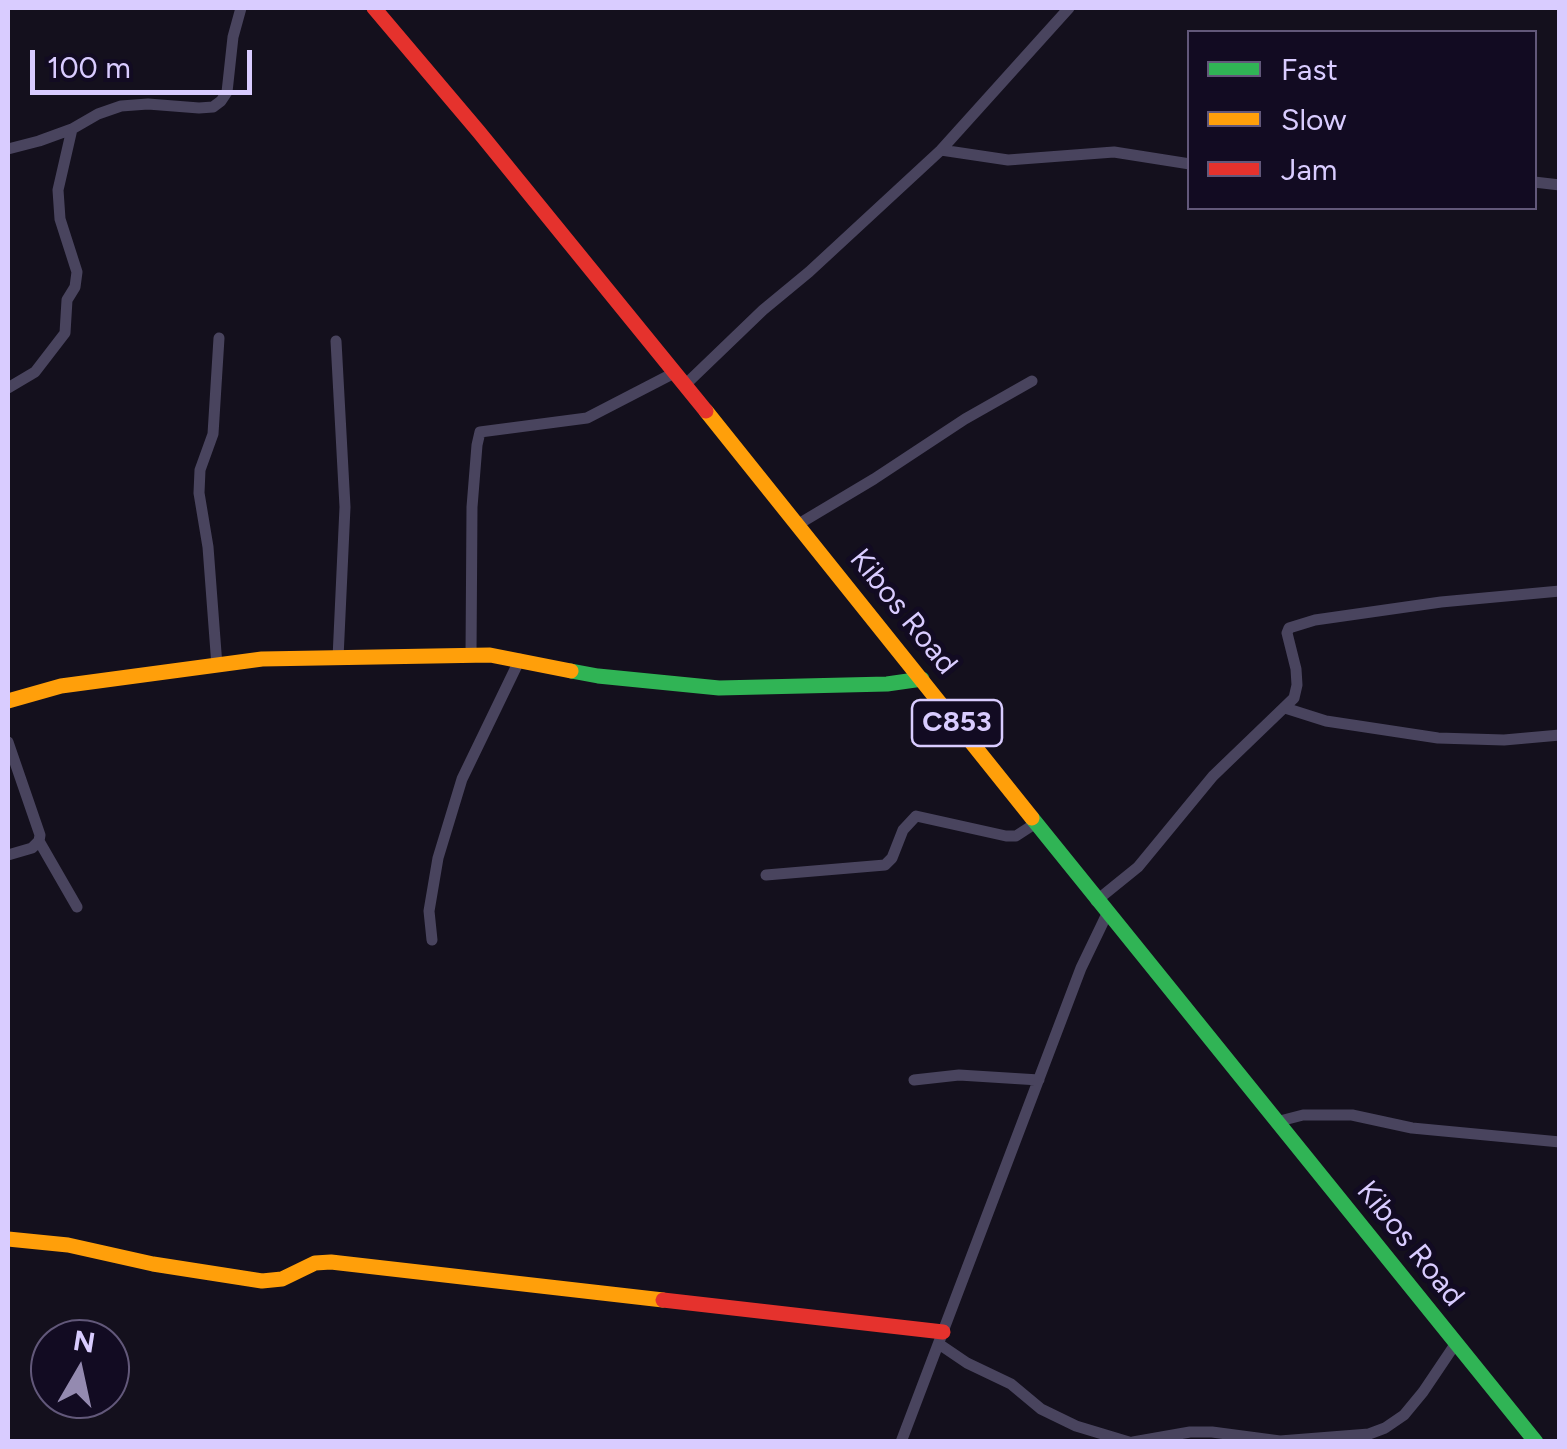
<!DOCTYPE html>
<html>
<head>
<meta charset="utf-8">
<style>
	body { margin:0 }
	#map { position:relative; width:1567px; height:1449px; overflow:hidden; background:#14101d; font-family:Figtree,sans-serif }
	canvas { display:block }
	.frame { position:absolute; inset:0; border:10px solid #d9ccff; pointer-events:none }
	.legend { position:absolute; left:1187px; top:30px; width:350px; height:180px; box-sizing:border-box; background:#120b22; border:2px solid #62587a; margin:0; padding:12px 18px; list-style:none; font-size:30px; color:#d9ccff }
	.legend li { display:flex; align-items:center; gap:20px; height:50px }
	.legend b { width:50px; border:2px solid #62587a }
	.north { position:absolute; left:30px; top:1319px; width:100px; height:100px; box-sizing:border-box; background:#120b22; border:2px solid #62587a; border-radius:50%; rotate:9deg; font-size:28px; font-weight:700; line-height:40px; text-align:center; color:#d9ccff }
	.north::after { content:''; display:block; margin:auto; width:35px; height:45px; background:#948ab0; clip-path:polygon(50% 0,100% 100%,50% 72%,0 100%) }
	.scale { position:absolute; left:30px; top:50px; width:222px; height:45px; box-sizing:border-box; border:5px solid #d9ccff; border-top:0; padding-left:12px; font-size:30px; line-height:35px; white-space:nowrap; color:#d9ccff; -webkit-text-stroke:8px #120b22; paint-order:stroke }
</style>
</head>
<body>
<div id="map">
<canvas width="1567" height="1449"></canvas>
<div class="frame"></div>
<ul class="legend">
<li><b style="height:12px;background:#30b455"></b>Fast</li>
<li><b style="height:12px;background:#ff9f0a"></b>Slow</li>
<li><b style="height:12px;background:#e5322d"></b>Jam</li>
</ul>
<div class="north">N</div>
<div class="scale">100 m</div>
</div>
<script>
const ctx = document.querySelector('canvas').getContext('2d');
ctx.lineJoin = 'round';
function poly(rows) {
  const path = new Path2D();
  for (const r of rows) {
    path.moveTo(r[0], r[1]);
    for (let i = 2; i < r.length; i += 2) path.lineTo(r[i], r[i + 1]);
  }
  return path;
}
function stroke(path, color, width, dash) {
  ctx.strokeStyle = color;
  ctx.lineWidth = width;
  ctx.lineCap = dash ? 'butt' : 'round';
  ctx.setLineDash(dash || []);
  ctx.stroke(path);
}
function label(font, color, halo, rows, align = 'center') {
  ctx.font = font + ' Figtree,sans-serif';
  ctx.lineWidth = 10;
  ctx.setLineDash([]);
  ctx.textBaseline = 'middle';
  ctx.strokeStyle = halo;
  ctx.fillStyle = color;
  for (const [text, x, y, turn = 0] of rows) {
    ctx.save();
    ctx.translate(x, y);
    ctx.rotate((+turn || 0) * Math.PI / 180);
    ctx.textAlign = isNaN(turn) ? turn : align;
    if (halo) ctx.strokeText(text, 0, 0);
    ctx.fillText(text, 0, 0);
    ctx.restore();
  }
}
const street = poly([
	[8,149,39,141,72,129,98,114,121,106,148,104,199,108,213,107,221,101,227,92,233,37,241,8],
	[941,150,1008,160,1114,152,1190,164],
	[1534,182,1560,185],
	[336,341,345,507,338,658],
	[685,385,763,310,809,272,941,150,1069,8],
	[8,388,35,372,65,333,67,300,75,287,77,272,60,219,58,190,72,129],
	[797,525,874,479,965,419,1032,381],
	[471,655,472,507,477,445,480,432,587,418,674,373],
	[217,666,208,547,199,493,200,470,213,434,219,338],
	[1285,708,1326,721,1438,738,1504,740,1560,735],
	[8,742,40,835,39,841,32,848,8,855],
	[39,841,77,907],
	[766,875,885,865,892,858,903,830,916,816,1006,836,1016,836,1036,823],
	[1096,901,1138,867,1213,776,1294,698,1297,685,1296,669,1287,633,1289,628,1315,620,1441,602,1560,591],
	[432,940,429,911,438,858,462,779,520,659],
	[914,1080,959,1075,1039,1080],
	[1276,1122,1303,1115,1352,1115,1412,1128,1560,1142],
	[939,1344,967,1363,1011,1384,1041,1409,1076,1426,1129,1442],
	[901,1442,1081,968,1107,914],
	[1133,1442,1190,1432,1212,1432,1280,1441,1369,1434,1385,1428,1404,1415,1423,1392,1456,1343]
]);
const fast = poly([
	[571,671,598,676,719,688,887,684,922,679],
	[1032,818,1536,1442]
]);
const slow = poly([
	[706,411,1032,818],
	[8,701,61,686,262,659,490,655,571,671],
	[8,1239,68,1245,153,1264,262,1281,282,1279,315,1263,331,1262,663,1300]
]);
const jam = poly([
	[374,8,479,132,706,411],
	[663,1300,943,1332]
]);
const shields = [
	[957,723,90]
];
const shieldNames = [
	["C853",957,723]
];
const streetNames = [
	["Kibos Road",903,612,51],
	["Kibos Road",1410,1244,51]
];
stroke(street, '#49445e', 11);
stroke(fast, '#30b455', 15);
stroke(slow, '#ff9f0a', 15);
stroke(jam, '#e5322d', 15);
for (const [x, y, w] of shields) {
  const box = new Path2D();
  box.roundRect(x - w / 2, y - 23, w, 46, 8);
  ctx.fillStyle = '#120b22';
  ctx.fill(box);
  stroke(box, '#d9ccff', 2.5);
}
label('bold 28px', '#d9ccff', null, shieldNames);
label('30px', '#d9ccff', '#120b22', streetNames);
</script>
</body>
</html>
